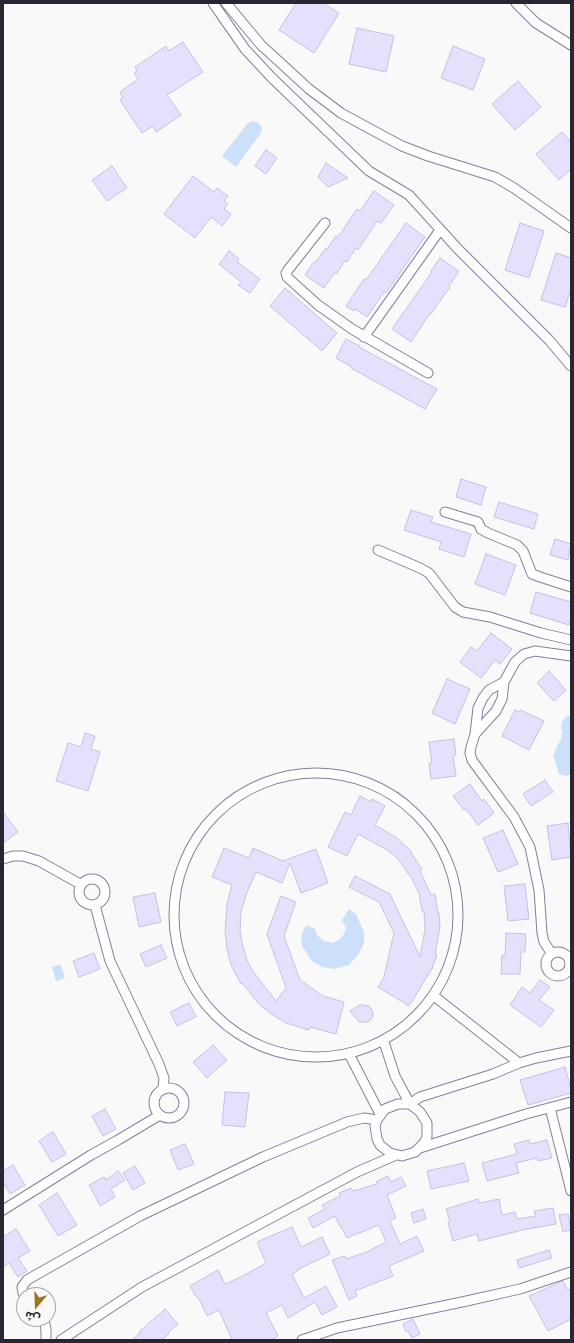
<!DOCTYPE html>
<html>
<head>
<meta charset="utf-8">
<style>
	body { margin:0 }
	#map { position:relative; width:574px; height:1343px; overflow:hidden; background:#f9f9f9; font-family:"Exo 2","Noto Sans Arabic",sans-serif }
	canvas { display:block }
	.frame { position:absolute; inset:0; border:4px solid #292633; pointer-events:none }
	.north { position:absolute; left:16px; top:1287px; width:40px; height:40px; box-sizing:border-box; background:#f9f9f9; border:1px solid #a6a5aa; border-radius:50%; rotate:199deg; font-size:11px; font-weight:700; line-height:16px; text-align:center; color:#292633 }
	.north::after { content:''; display:block; margin:auto; width:14px; height:18px; background:#9c7723; clip-path:polygon(50% 0,100% 100%,50% 72%,0 100%) }
</style>
</head>
<body>
<div id="map">
<canvas width="574" height="1343"></canvas>
<div class="frame"></div>
<div class="north">ش</div>
</div>
<script>
const ctx = document.querySelector('canvas').getContext('2d');
ctx.lineJoin = 'round';
function paint(path, color) {
  ctx.fillStyle = color;
  ctx.fill(path, 'evenodd');
}
function poly(rows) {
  const path = new Path2D();
  for (const r of rows) {
    if (r.length === 3) {
      path.moveTo(r[0] + r[2], r[1]);
      path.arc(r[0], r[1], r[2], 0, 2 * Math.PI);
      continue;
    }
    path.moveTo(r[0], r[1]);
    for (let i = 2; i < r.length; i += 2) path.lineTo(r[i], r[i + 1]);
  }
  return path;
}
function stroke(path, color, width, dash) {
  ctx.strokeStyle = color;
  ctx.lineWidth = width;
  ctx.lineCap = dash ? 'butt' : 'round';
  ctx.setLineDash(dash || []);
  ctx.stroke(path);
}
const water = poly([
	[252,121,257,122,260,124,262,128,261,133,236,167,222,156,248,123],
	[567,716,571,716,571,774,566,776,559,774,553,755,561,739,562,732,561,727,562,721],
	[349,909,356,914,364,932,364,943,358,955,349,965,334,969,322,967,312,961,302,946,301,936,306,925,315,929,317,935,324,941,333,943,340,939,344,934,346,928,342,920],
	[60,964,65,978,56,981,52,967]
]);
const building = poly([
	[296,3,323,3,339,13,314,53,279,30,296,3],
	[357,28,394,36,386,72,349,64,357,28],
	[183,42,203,72,167,95,181,115,156,132,153,126,142,133,120,100,123,98,120,92,138,79,134,73,137,71,135,67,166,46,169,51,183,42],
	[453,46,485,59,473,90,441,78,453,46],
	[518,81,541,107,515,130,492,104,518,81],
	[562,132,571,142,571,169,559,180,536,154,562,132],
	[266,150,277,158,266,174,255,166,266,150],
	[326,163,348,178,328,187,318,177,326,163],
	[112,166,127,188,107,201,92,180,112,166],
	[193,176,214,192,217,188,228,196,224,201,228,204,224,209,231,214,222,226,211,217,195,238,164,214,193,176],
	[374,191,394,205,381,223,377,221,358,250,356,248,347,262,345,261,336,274,334,273,324,288,305,275,314,262,315,263,326,248,327,249,336,236,338,237,357,209,360,211,374,191],
	[406,223,425,237,386,293,384,292,367,317,355,309,354,311,346,306,364,279,366,280,406,223],
	[520,223,544,231,529,278,505,270,520,223],
	[229,251,239,259,237,262,260,279,250,293,238,285,241,282,219,264,229,251],
	[556,253,571,258,571,289,565,307,541,300,556,253],
	[440,258,459,271,449,286,450,287,431,314,430,313,411,342,392,329,432,272,431,271,440,258],
	[285,288,337,333,322,351,270,306,285,288],
	[346,339,360,346,359,347,437,389,425,409,351,368,352,367,336,358,346,339],
	[461,479,486,487,481,505,456,497,461,479],
	[499,502,538,514,534,529,494,517,499,502],
	[411,510,433,517,431,522,471,534,464,557,439,549,441,542,404,530,411,510],
	[555,539,571,544,568,560,550,555,555,539],
	[486,554,516,565,505,595,475,584,486,554],
	[536,592,571,602,571,619,569,625,530,613,536,592],
	[491,633,512,649,500,664,495,660,481,678,460,662,471,647,477,651,491,633],
	[549,671,566,690,554,701,537,683,549,671],
	[447,679,470,689,455,724,432,713,447,679],
	[515,710,519,712,521,710,544,721,529,750,502,736,515,710],
	[85,733,95,736,91,749,100,752,88,791,56,781,68,743,81,747,85,733],
	[454,739,456,755,453,756,456,776,431,779,429,763,432,763,429,742,454,739],
	[545,780,553,792,531,806,523,794,545,780],
	[470,784,482,801,484,799,494,813,478,825,466,809,464,810,453,796,470,784],
	[360,796,371,802,372,799,385,806,375,825,397,838,412,852,411,853,422,869,420,871,431,895,435,894,438,913,439,913,440,927,435,954,437,954,432,969,409,1006,378,987,384,977,394,933,379,902,349,887,355,876,390,894,420,957,425,929,424,911,422,911,419,893,412,879,398,859,389,851,358,834,347,856,328,847,345,812,351,815,360,796],
	[3,812,18,832,3,843,3,812],
	[568,823,571,857,552,860,547,826,568,823],
	[503,830,518,864,498,872,483,838,503,830],
	[224,848,249,858,253,848,283,861,316,849,328,883,301,893,290,863,282,883,256,872,247,892,241,912,240,931,242,943,247,960,252,970,276,1001,286,988,267,934,281,896,296,902,284,936,300,980,323,996,344,1002,336,1034,310,1027,309,1030,286,1023,271,1014,258,1003,242,983,241,984,231,965,227,949,225,932,227,904,232,885,212,877,224,848],
	[525,884,529,919,508,921,504,886,525,884],
	[155,893,161,922,139,927,133,897,155,893],
	[506,933,526,934,525,952,521,952,520,974,501,974,502,955,505,956,506,933],
	[161,945,167,958,146,967,140,954,161,945],
	[94,953,100,969,79,977,73,961,94,953],
	[540,980,550,987,539,1000,554,1010,541,1027,510,1005,522,987,530,993,540,980],
	[189,1003,196,1017,177,1026,170,1012,189,1003],
	[360,1005,363,1005,369,1006,373,1012,372,1018,368,1022,359,1022,350,1011,360,1005],
	[213,1045,227,1060,207,1078,193,1062,213,1045],
	[565,1067,571,1089,571,1093,528,1105,520,1080,565,1067],
	[225,1092,249,1093,245,1127,222,1125,225,1092],
	[105,1109,116,1129,103,1136,92,1116,105,1109],
	[53,1132,66,1154,52,1162,39,1141,53,1132],
	[529,1140,530,1144,547,1140,552,1158,538,1161,537,1158,516,1163,519,1173,487,1181,482,1163,517,1154,514,1144,529,1140],
	[185,1144,194,1164,178,1170,170,1150,185,1144],
	[464,1163,469,1181,431,1189,427,1171,464,1163],
	[13,1165,25,1185,10,1194,3,1182,3,1171,13,1165],
	[135,1166,145,1183,133,1190,123,1173,135,1166],
	[118,1171,125,1180,111,1189,115,1197,100,1206,89,1185,104,1177,106,1180,118,1171],
	[388,1176,391,1182,401,1177,406,1186,387,1195,396,1218,390,1221,400,1244,417,1236,424,1251,389,1266,393,1276,355,1291,357,1296,349,1300,332,1260,345,1256,346,1259,372,1250,372,1249,386,1242,379,1225,347,1238,342,1228,341,1228,335,1216,313,1228,308,1218,325,1209,322,1205,340,1196,339,1193,351,1188,353,1191,377,1184,376,1182,388,1176],
	[57,1193,77,1225,58,1236,39,1205,57,1193],
	[478,1199,479,1203,499,1199,502,1215,515,1212,517,1219,536,1216,534,1211,553,1208,556,1224,522,1230,479,1241,477,1234,453,1241,448,1222,450,1221,446,1209,478,1199],
	[423,1209,426,1219,414,1223,411,1213,423,1209],
	[568,1214,571,1230,563,1232,559,1215,568,1214],
	[292,1227,301,1247,322,1237,330,1254,297,1270,298,1271,292,1274,304,1298,326,1286,337,1307,322,1315,315,1302,288,1318,282,1305,266,1313,278,1336,271,1340,232,1340,219,1310,207,1316,198,1297,197,1298,190,1286,218,1270,225,1284,241,1277,266,1263,257,1242,292,1227],
	[16,1229,30,1251,18,1258,27,1271,18,1277,9,1263,3,1267,3,1237,16,1229],
	[549,1250,552,1258,519,1268,517,1260,549,1250],
	[563,1281,568,1290,571,1288,571,1319,548,1331,529,1296,563,1281],
	[165,1309,178,1324,168,1333,169,1334,161,1340,132,1340,140,1333,139,1332,165,1309],
	[413,1319,420,1334,412,1338,408,1331,406,1332,403,1324,413,1319]
]);
const minor = poly([
	[213,3,245,49,272,78,369,171,409,195,457,248,549,340,571,366],
	[226,3,261,45,309,89,341,113,374,131,402,146,428,156,495,177,514,188,571,228],
	[516,3,536,23,571,45],
	[325,223,288,270,286,273,287,277,318,305,352,329,428,373],
	[364,337,440,230],
	[445,512,478,522,481,529,488,533,517,545,523,551,532,574,540,577,571,587],
	[378,550,420,568,429,573,455,607,463,612,490,617,541,633,571,640],
	[504,682,489,690,483,698,478,708,475,734,471,747,470,753,472,760,477,767,514,817,530,847,539,890,542,933,544,942,552,954],
	[475,734,496,711,502,699,504,682,515,662,524,654,535,651,571,656],
	[316,915,142],
	[3,859,13,856,23,856,39,861,80,884],
	[92,892,13],
	[95,905,110,961,159,1064,164,1078,163,1089],
	[558,964,12],
	[434,996,519,1063],
	[384,1042,395,1076,410,1104,420,1112,427,1123,427,1137,424,1143,415,1152,402,1156,390,1153,380,1145,377,1139,375,1126,377,1120,385,1109,398,1104,410,1104,420,1097,493,1074,519,1063,536,1058,571,1051],
	[349,1054,380,1114],
	[169,1103,15],
	[550,1108,571,1191],
	[420,1148,526,1114,571,1102],
	[3,1210,91,1155,118,1140,160,1115],
	[25,1295,23,1293,22,1287,27,1280,140,1216,263,1157,347,1122,364,1118,377,1120],
	[44,1319,46,1330,46,1340],
	[61,1340,142,1287,357,1172,396,1155],
	[302,1340,337,1328,462,1302,520,1289,571,1272]
]);
paint(water, '#cce0f9');
paint(building, '#e6e0fc');
stroke(building, '#c7c0e2', 1);
stroke(minor, '#857e9e', 11);
stroke(minor, '#fff', 9);
</script>
</body>
</html>
